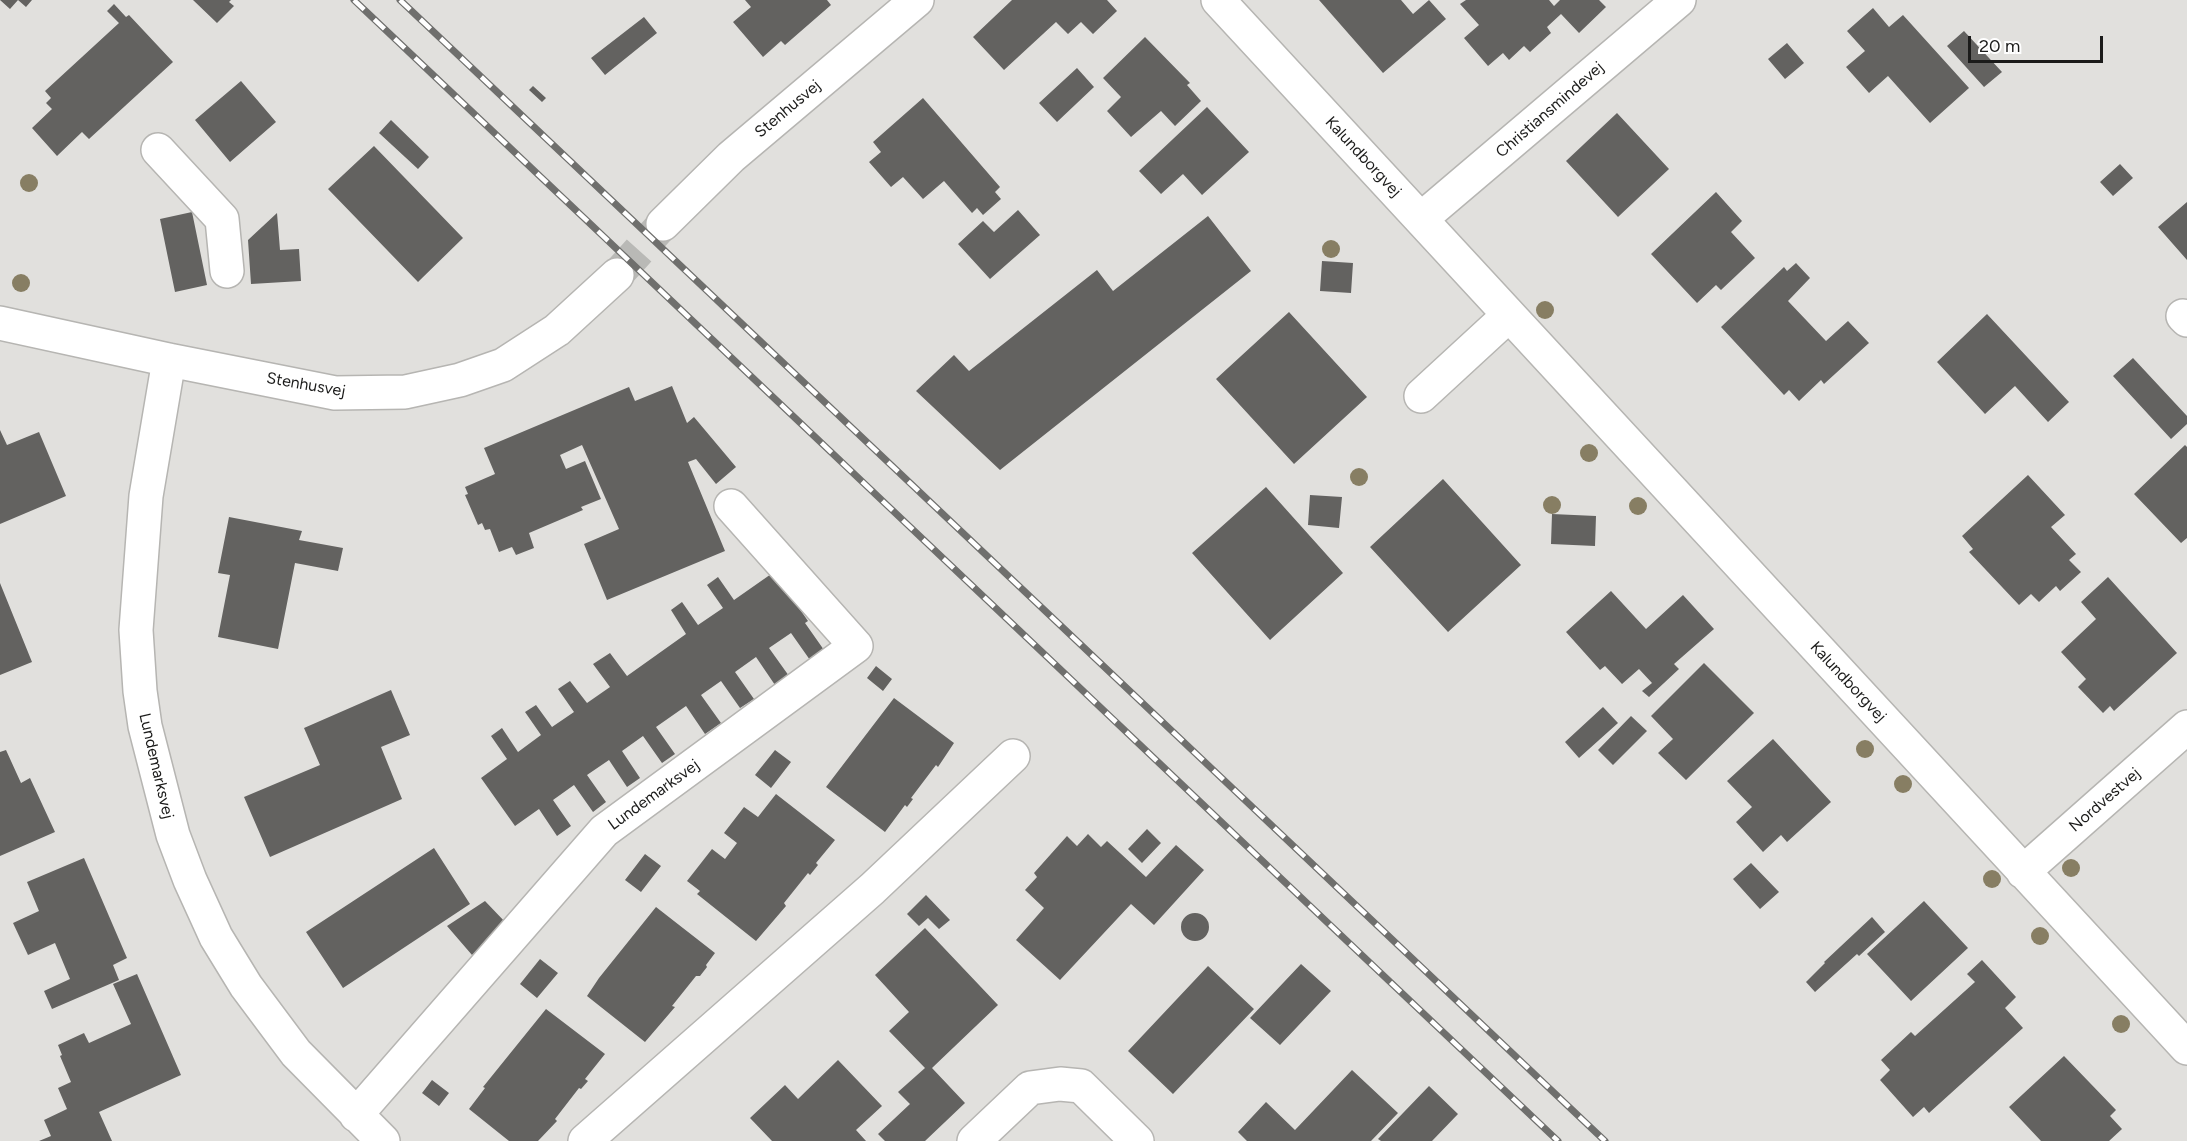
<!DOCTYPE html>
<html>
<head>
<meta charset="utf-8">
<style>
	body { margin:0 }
	#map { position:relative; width:2187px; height:1141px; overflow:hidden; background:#e1e0dd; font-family:Figtree,sans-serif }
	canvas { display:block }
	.scale { position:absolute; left:1968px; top:36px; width:135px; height:27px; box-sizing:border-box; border:3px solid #1b1b1a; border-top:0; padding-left:8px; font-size:18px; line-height:21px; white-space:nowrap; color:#1b1b1a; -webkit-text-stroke:4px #fff; paint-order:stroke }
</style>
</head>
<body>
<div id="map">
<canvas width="2187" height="1141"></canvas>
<div class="scale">20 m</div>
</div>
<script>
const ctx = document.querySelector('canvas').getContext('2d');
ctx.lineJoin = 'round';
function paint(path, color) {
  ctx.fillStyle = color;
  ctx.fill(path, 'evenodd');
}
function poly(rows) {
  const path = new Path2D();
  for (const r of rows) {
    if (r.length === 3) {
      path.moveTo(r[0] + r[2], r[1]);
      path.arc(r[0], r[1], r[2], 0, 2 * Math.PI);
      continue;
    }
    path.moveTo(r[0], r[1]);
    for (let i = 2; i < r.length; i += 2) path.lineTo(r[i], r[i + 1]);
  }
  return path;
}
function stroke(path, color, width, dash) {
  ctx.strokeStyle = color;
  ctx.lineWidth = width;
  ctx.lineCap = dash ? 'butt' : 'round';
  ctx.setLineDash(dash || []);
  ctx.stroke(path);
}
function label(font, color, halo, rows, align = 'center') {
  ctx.font = font + ' Figtree,sans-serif';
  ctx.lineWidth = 6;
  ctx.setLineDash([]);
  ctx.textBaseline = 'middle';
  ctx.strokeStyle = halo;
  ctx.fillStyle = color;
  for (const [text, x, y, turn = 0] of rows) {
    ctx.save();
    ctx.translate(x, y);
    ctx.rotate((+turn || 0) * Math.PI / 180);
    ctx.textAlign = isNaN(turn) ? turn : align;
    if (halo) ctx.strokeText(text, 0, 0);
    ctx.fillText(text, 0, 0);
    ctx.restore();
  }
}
const building = poly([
	[0,0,18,0,10,9],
	[18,0,32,0,26,7],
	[193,0,231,0,229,2,234,6,217,23],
	[745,0,827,0,831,5,785,45,781,41,763,57,733,22,751,7],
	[1012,0,1107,0,1117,11,1093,34,1081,22,1068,34,1056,22,1004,70,973,37],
	[1319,0,1401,0,1413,14,1429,0,1446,19,1383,73],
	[1466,0,1549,0,1554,6,1560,0,1599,0,1606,7,1579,33,1561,14,1547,27,1551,33,1530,52,1524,46,1509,60,1503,53,1488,66,1464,38,1479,25,1460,4],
	[114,4,126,17,129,15,173,62,89,139,82,132,57,156,32,128,52,109,46,103,51,98,45,91,119,23,107,11],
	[1873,8,1889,27,1903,15,1969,88,1930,123,1888,76,1869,93,1846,67,1865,51,1847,31],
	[644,17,657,33,605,75,591,58],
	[1964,31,2002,72,1984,87,1947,46],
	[1145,37,1190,83,1187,85,1201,101,1175,126,1161,111,1131,137,1107,111,1121,97,1103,78],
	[1787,43,1804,63,1785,79,1768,59],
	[1077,68,1094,87,1057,122,1039,103],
	[241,81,276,122,230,162,195,120],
	[533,86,546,98,542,102,529,90],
	[923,98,1000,187,995,192,1001,199,983,215,977,208,972,213,944,181,923,199,903,177,891,187,869,162,881,152,873,142],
	[1207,107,1249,152,1202,195,1183,174,1161,194,1139,171],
	[1617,113,1669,169,1618,217,1566,161],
	[391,120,429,157,418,169,379,133],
	[374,146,463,238,418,282,328,189],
	[2120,164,2133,178,2113,196,2100,182],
	[1716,192,1742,221,1731,232,1755,258,1721,290,1716,285,1697,303,1651,254],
	[2187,202,2187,260,2158,227],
	[1018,210,1040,235,990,279,958,244,983,221,994,232],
	[192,212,207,285,175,292,160,219],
	[277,213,280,250,299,249,301,281,251,284,248,240],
	[1208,216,1251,271,1000,470,916,391,954,355,969,371,1097,270,1113,291],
	[1322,261,1353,263,1351,293,1320,291],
	[1796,263,1810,278,1788,301,1826,341,1848,321,1869,343,1824,384,1821,380,1799,401,1789,390,1784,395,1721,327,1784,267,1787,271],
	[1289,312,1367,397,1294,464,1216,379],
	[1987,314,2069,402,2048,422,2015,386,1985,414,1937,362],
	[2133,358,2187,416,2187,424,2171,439,2113,376],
	[672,386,687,423,694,417,736,467,716,484,696,459,688,462,725,551,607,600,584,544,619,529,582,445,560,455,566,469,585,461,601,499,581,507,583,510,529,533,534,548,516,555,512,547,499,552,490,529,485,530,482,523,478,525,465,495,468,494,465,487,495,474,484,448,629,387,635,401],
	[0,430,7,445,39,432,66,496,0,524],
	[2185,445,2187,447,2187,538,2181,543,2134,494],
	[2028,475,2065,515,2051,527,2076,554,2069,560,2081,572,2060,591,2056,586,2039,602,2031,594,2019,605,1969,552,1973,549,1962,536],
	[1443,479,1521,565,1448,632,1370,547],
	[1266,487,1343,573,1270,640,1192,553],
	[1310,495,1342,497,1339,528,1308,525],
	[1552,514,1596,516,1595,546,1551,544],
	[229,517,302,531,299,540,343,548,338,571,295,563,278,649,218,637,230,575,218,573],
	[774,572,808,621,805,623,824,650,810,660,791,633,769,648,789,676,775,685,756,657,735,672,754,699,740,708,721,681,701,695,721,723,705,734,686,706,656,727,675,754,662,763,643,736,622,751,640,778,627,787,609,760,587,775,606,802,593,812,574,785,553,800,571,826,557,836,539,809,515,826,481,778,507,759,491,736,502,728,518,752,541,735,525,712,536,705,552,727,574,712,558,689,570,681,587,703,610,687,593,664,610,653,627,676,686,634,671,610,682,602,698,625,723,608,707,585,718,577,734,600],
	[2108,577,2177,653,2114,711,2110,706,2103,713,2078,687,2086,679,2061,652,2096,619,2081,602],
	[0,583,32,662,0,675],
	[1611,591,1646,629,1683,595,1714,629,1674,664,1679,669,1649,697,1642,691,1652,683,1639,669,1622,684,1605,666,1600,670,1566,632],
	[1704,663,1754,713,1686,780,1658,753,1673,739,1651,716],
	[876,666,892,679,883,691,867,678],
	[391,690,410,735,381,747,402,799,270,857,244,797,320,765,304,728],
	[894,698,954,743,938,767,936,765,911,798,913,799,907,807,905,805,885,832,826,787],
	[1603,707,1618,723,1579,758,1565,742],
	[1631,716,1647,731,1613,765,1598,750],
	[1773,739,1831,802,1787,842,1781,835,1763,852,1736,822,1752,807,1727,781],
	[6,750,21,783,30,778,55,832,0,856,0,752],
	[775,750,791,762,771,788,755,775],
	[776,794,835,840,816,863,818,865,810,875,808,873,784,903,786,906,756,941,697,894,700,891,687,881,712,849,725,859,737,843,724,833,744,807,758,817],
	[1147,829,1161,843,1142,863,1128,849],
	[1088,834,1101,847,1107,841,1146,877,1176,845,1204,870,1154,925,1131,904,1060,980,1016,940,1044,908,1025,890,1037,877,1034,873,1067,836,1077,846],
	[434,848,470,904,343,988,306,932],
	[645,854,661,866,641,892,625,880],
	[84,858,127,958,113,965,119,980,52,1009,44,991,70,979,55,943,28,955,13,923,39,911,27,882],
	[1751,863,1779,892,1760,909,1733,879],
	[926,895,950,920,939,929,928,918,919,926,907,914],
	[485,901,507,924,472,955,447,926],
	[1924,901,1968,948,1911,1001,1867,954],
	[656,907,715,953,706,965,707,967,700,976,696,976,672,1006,675,1007,645,1042,587,996,599,978],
	[1195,927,14],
	[1872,917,1885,932,1859,956,1857,954,1815,992,1806,982,1825,963,1824,962],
	[925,928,998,1005,932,1068,965,1103,925,1141,885,1141,878,1134,910,1104,898,1092,925,1068,889,1031,909,1012,875,975],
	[540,959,558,973,537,998,520,984],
	[1982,960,2016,997,2005,1008,2023,1028,1929,1113,1924,1107,1913,1117,1880,1080,1890,1070,1881,1060,1911,1032,1915,1036,1975,982,1967,974],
	[1301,964,1331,991,1280,1045,1250,1018],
	[1208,966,1254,1009,1173,1094,1128,1051],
	[137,974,181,1075,99,1112,112,1141,39,1141,51,1136,44,1120,67,1109,58,1088,71,1082,60,1056,62,1055,58,1045,84,1033,89,1043,131,1024,113,984],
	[546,1009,605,1054,585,1079,588,1081,581,1089,579,1088,555,1119,557,1121,538,1141,509,1141,469,1109,485,1088,483,1087],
	[2064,1056,2116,1110,2110,1116,2122,1129,2109,1141,2041,1141,2009,1107],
	[838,1060,882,1106,856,1130,866,1141,772,1141,750,1118,785,1085,798,1099],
	[1352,1070,1398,1113,1371,1141,1247,1141,1238,1132,1266,1102,1295,1130],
	[432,1080,449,1093,439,1106,422,1093],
	[1429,1086,1458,1114,1432,1141,1381,1141,1378,1139]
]);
const minorTunnel = poly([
	[617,275,663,224]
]);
const minor = poly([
	[1218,0,2187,1048],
	[158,150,222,219,227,271],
	[1421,219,1679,0],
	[663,224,731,157,917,0],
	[2183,316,2187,320],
	[0,323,169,360,335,393,405,392,460,380,503,365,557,330,617,275],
	[169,360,146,496,136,630,140,691,145,726,173,835,190,880,206,915,216,937,246,986,296,1053,383,1141],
	[1421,396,1509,315],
	[2023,872,2187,727],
	[356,1115,604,831,856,646,731,506],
	[585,1141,872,889,1013,756],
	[974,1141,1030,1088,1060,1084,1081,1086,1137,1141]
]);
const rail = poly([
	[354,0,1558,1141],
	[400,0,1605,1141]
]);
const trees = [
	[29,183],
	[1331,249],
	[21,283],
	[1545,310],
	[1589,453],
	[1359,477],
	[1552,505],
	[1638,506],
	[1865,749],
	[1903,784],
	[2071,868],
	[1992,879],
	[2040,936],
	[2121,1024]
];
const streetNames = [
	["Stenhusvej",788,109,-40],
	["Christiansmindevej",1550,110,-41],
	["Kalundborgvej",1363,157,47],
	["Stenhusvej",306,385,10],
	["Kalundborgvej",1848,682,47],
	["Lundemarksvej",156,766,77],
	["Lundemarksvej",654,795,-36],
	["Nordvestvej",2105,800,-41]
];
paint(building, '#636260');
stroke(minorTunnel, '#b9b9b6', 33, [33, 16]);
stroke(minor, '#b6b5b2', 36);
stroke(minor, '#fff', 33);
stroke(rail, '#6f6f6d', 7);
stroke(rail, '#fff', 4.5, [14]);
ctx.fillStyle = '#877e63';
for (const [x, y] of trees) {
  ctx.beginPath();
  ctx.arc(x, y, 9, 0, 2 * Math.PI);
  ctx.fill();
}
label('16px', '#1b1b1a', '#fff', streetNames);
</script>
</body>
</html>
